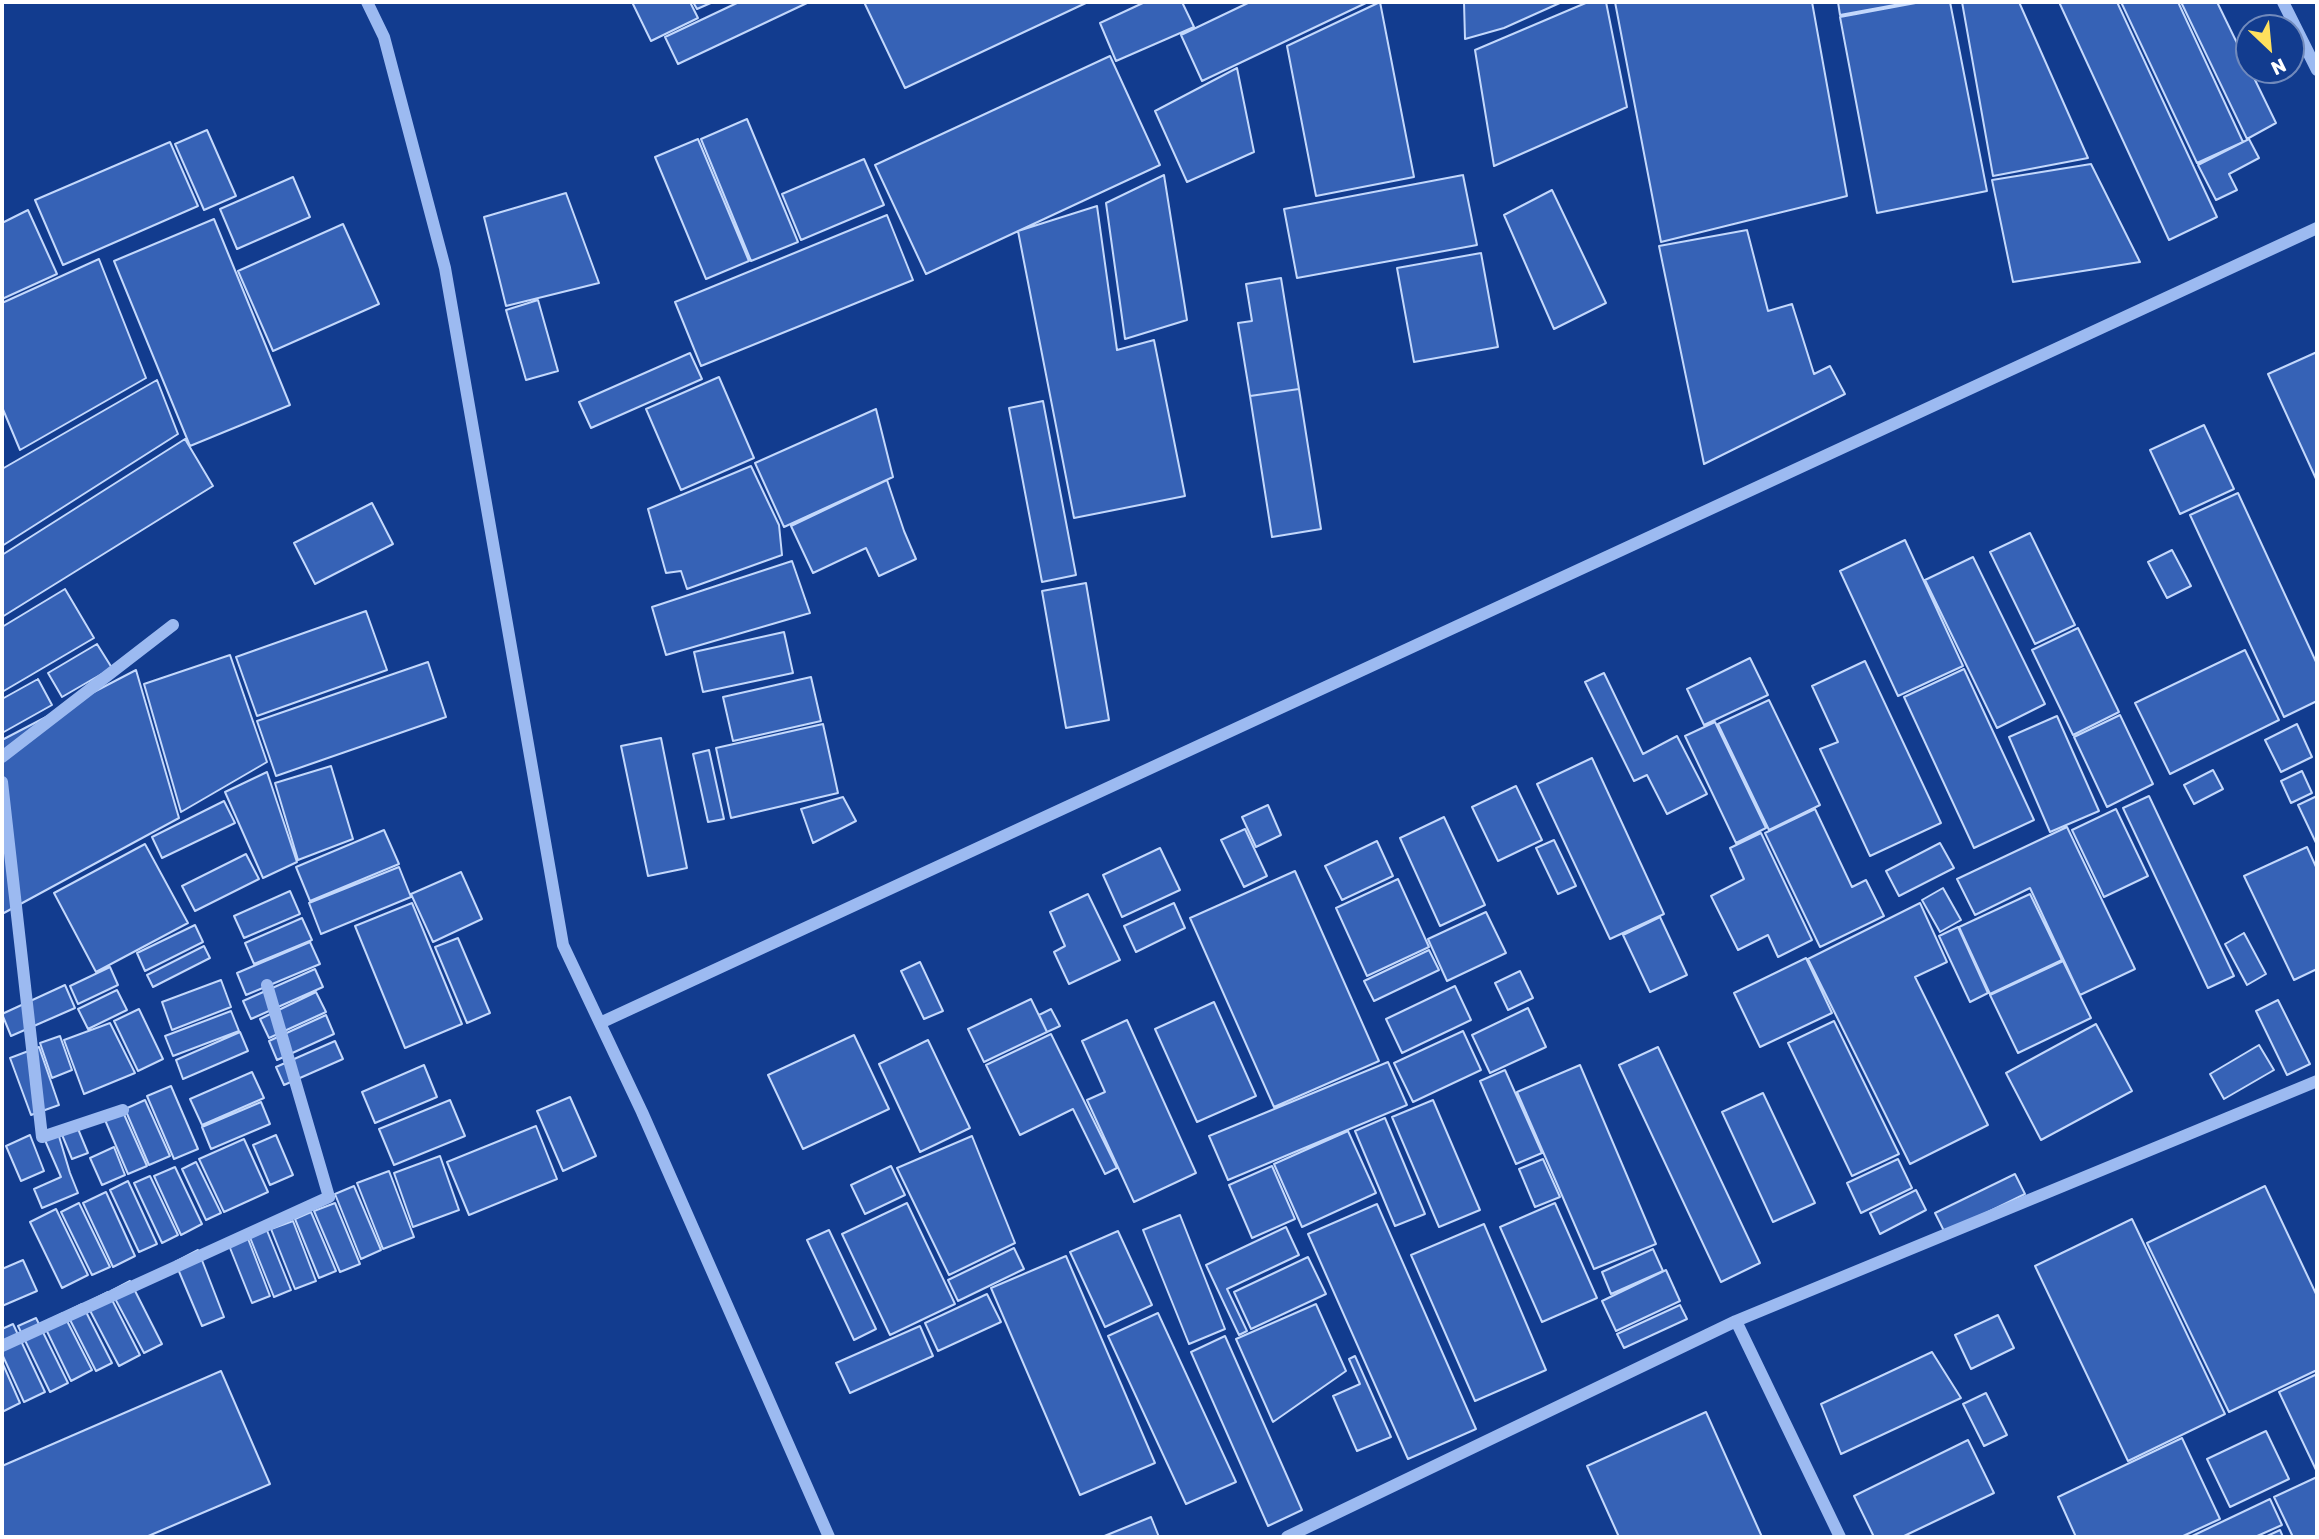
<!DOCTYPE html>
<html>
<head>
<meta charset="utf-8">
<style>
	body { margin:0 }
	#map { position:relative; width:2319px; height:1539px; overflow:hidden; background:#123c8f; font-family:Rubik,sans-serif }
	canvas { display:block }
	.frame { position:absolute; inset:0; border:4px solid #fff; pointer-events:none }
	.north { position:absolute; left:2235px; top:14px; width:70px; height:70px; box-sizing:border-box; background:#123c8f; border:2px solid #718abc; border-radius:50%; rotate:154deg; font-size:19px; font-weight:700; line-height:28px; text-align:center; color:#fff }
	.north::after { content:''; display:block; margin:auto; width:24px; height:32px; background:#ffe05d; clip-path:polygon(50% 0,100% 100%,50% 72%,0 100%) }
</style>
</head>
<body>
<div id="map">
<canvas width="2319" height="1539"></canvas>
<div class="frame"></div>
<div class="north">N</div>
</div>
<script>
const ctx = document.querySelector('canvas').getContext('2d');
ctx.lineJoin = 'round';
function paint(path, color) {
  ctx.fillStyle = color;
  ctx.fill(path, 'evenodd');
}
function poly(rows) {
  const path = new Path2D();
  for (const r of rows) {
    path.moveTo(r[0], r[1]);
    for (let i = 2; i < r.length; i += 2) path.lineTo(r[i], r[i + 1]);
  }
  return path;
}
function stroke(path, color, width, dash) {
  ctx.strokeStyle = color;
  ctx.lineWidth = width;
  ctx.lineCap = dash ? 'butt' : 'round';
  ctx.setLineDash(dash || []);
  ctx.stroke(path);
}
const building = poly([
	[632,2,690,2,698,18,651,41,632,2],
	[693,2,713,2,697,9,693,2],
	[739,2,807,3,678,64,665,37,739,2],
	[864,2,1088,2,905,88,864,2],
	[1145,2,1182,2,1194,27,1116,61,1100,23,1145,2],
	[1250,2,1368,2,1202,81,1181,35,1250,2],
	[1380,2,1414,177,1316,196,1287,46,1380,2],
	[1464,2,1562,2,1504,28,1465,39,1464,2],
	[1588,2,1606,2,1627,107,1494,166,1475,50,1588,2],
	[1615,2,1812,2,1847,196,1661,242,1615,2],
	[1838,2,1911,2,1840,15,1838,2],
	[1921,2,1950,2,1987,191,1877,213,1840,17,1921,2],
	[1962,2,2019,2,2088,158,1993,176,1962,2],
	[2059,2,2117,2,2217,217,2169,240,2059,2],
	[2121,2,2178,2,2243,142,2197,163,2121,2],
	[2181,2,2217,2,2276,123,2247,139,2181,2],
	[1110,56,1160,165,926,274,875,165,1110,56],
	[1237,68,1254,152,1187,182,1155,111,1237,68],
	[747,119,798,242,751,261,701,139,747,119],
	[207,130,236,196,204,210,175,144,207,130],
	[698,139,749,261,706,279,655,157,698,139],
	[2249,139,2259,158,2229,174,2237,190,2216,200,2198,165,2249,139],
	[170,142,198,206,63,265,35,200,170,142],
	[864,159,884,205,801,240,782,194,864,159],
	[2091,164,2140,262,2013,282,1992,180,2091,164],
	[1164,175,1187,320,1125,339,1106,203,1164,175],
	[1463,175,1477,245,1297,278,1284,209,1463,175],
	[293,177,310,217,237,249,220,209,293,177],
	[1552,190,1606,303,1554,329,1504,215,1552,190],
	[566,193,599,283,506,306,484,217,566,193],
	[1097,206,1117,350,1154,340,1185,496,1074,518,1018,231,1097,206],
	[28,210,57,274,2,299,2,223,28,210],
	[887,215,913,280,701,366,675,302,887,215],
	[214,219,290,405,190,446,114,261,214,219],
	[343,224,379,304,273,351,238,271,343,224],
	[1747,230,1768,311,1792,304,1814,374,1830,366,1845,394,1704,464,1659,246,1747,230],
	[1481,253,1498,347,1414,362,1397,268,1481,253],
	[99,259,146,378,20,450,2,407,2,303,99,259],
	[1281,278,1299,389,1250,396,1238,323,1252,321,1246,284,1281,278],
	[538,300,558,371,526,380,506,310,538,300],
	[2317,352,2317,481,2268,374,2317,352],
	[690,353,702,379,591,428,579,402,690,353],
	[719,377,754,458,681,490,646,409,719,377],
	[157,380,178,434,2,546,2,469,157,380],
	[1299,389,1321,529,1272,537,1250,396,1299,389],
	[1043,401,1076,575,1042,582,1009,408,1043,401],
	[876,409,893,477,784,527,755,463,876,409],
	[2204,425,2234,489,2180,514,2150,450,2204,425],
	[185,439,213,486,2,617,2,555,185,439],
	[751,466,779,525,782,555,687,589,681,571,666,573,648,509,751,466],
	[887,480,904,531,916,559,879,576,866,548,813,573,791,526,887,480],
	[2238,493,2317,664,2317,701,2284,717,2190,515,2238,493],
	[372,503,393,544,315,584,294,543,372,503],
	[2030,533,2075,625,2035,644,1990,552,2030,533],
	[1905,540,1963,666,1898,696,1840,571,1905,540],
	[2172,550,2191,586,2167,598,2148,562,2172,550],
	[1973,557,2045,704,1997,728,1925,580,1973,557],
	[792,561,810,613,666,655,652,607,792,561],
	[1086,583,1109,720,1066,728,1042,591,1086,583],
	[65,589,94,638,2,692,2,627,65,589],
	[366,611,387,670,257,716,236,657,366,611],
	[2078,628,2119,712,2073,735,2032,650,2078,628],
	[784,632,793,673,703,692,694,652,784,632],
	[97,644,112,668,62,697,48,673,97,644],
	[2245,650,2279,720,2170,774,2135,703,2245,650],
	[230,655,267,762,181,812,144,684,230,655],
	[1750,658,1768,695,1704,725,1687,689,1750,658],
	[1865,661,1941,823,1870,856,1820,749,1838,742,1812,686,1865,661],
	[428,662,446,717,276,776,257,721,428,662],
	[1964,669,2034,820,1974,848,1904,697,1964,669],
	[136,670,179,818,2,914,2,740,136,670],
	[1604,673,1643,754,1677,736,1707,794,1667,814,1647,775,1634,781,1585,682,1604,673],
	[811,677,821,721,733,741,723,697,811,677],
	[38,679,52,705,2,733,2,699,38,679],
	[1769,700,1820,805,1769,830,1718,724,1769,700],
	[2120,715,2153,784,2107,807,2074,737,2120,715],
	[2057,716,2099,811,2050,832,2009,737,2057,716],
	[1715,722,1766,828,1736,843,1685,736,1715,722],
	[823,724,838,793,731,818,716,748,823,724],
	[2297,724,2312,757,2281,772,2265,740,2297,724],
	[661,738,687,868,648,876,621,746,661,738],
	[709,750,724,819,708,822,693,754,709,750],
	[1592,758,1664,914,1610,939,1537,784,1592,758],
	[331,766,353,839,298,860,275,783,331,766],
	[2213,770,2223,789,2194,804,2184,785,2213,770],
	[2302,771,2312,793,2291,803,2281,781,2302,771],
	[267,772,297,862,263,878,225,792,267,772],
	[1516,786,1542,840,1498,861,1472,807,1516,786],
	[2149,796,2234,976,2208,988,2123,808,2149,796],
	[2317,796,2317,845,2298,805,2317,796],
	[843,797,856,821,813,843,801,809,843,797],
	[224,801,235,823,162,858,152,837,224,801],
	[1268,805,1281,835,1256,847,1242,817,1268,805],
	[1815,809,1852,887,1866,880,1884,916,1820,947,1765,833,1815,809],
	[2116,809,2148,876,2104,897,2072,830,2116,809],
	[1444,817,1485,905,1440,926,1400,838,1444,817],
	[2067,827,2135,969,2080,995,2030,888,1975,915,1957,879,2067,827],
	[1245,829,1267,876,1244,887,1221,840,1245,829],
	[384,830,399,864,310,901,296,867,384,830],
	[1761,833,1812,940,1778,957,1768,935,1738,950,1711,896,1744,879,1730,848,1761,833],
	[1554,840,1576,886,1558,894,1536,848,1554,840],
	[1377,841,1393,876,1342,900,1325,866,1377,841],
	[1940,843,1954,868,1899,896,1886,871,1940,843],
	[145,844,188,923,96,972,54,893,145,844],
	[2307,847,2317,869,2317,969,2294,980,2244,876,2307,847],
	[1160,848,1180,890,1122,917,1103,875,1160,848],
	[246,854,259,879,195,911,182,886,246,854],
	[399,867,411,897,321,934,309,903,399,867],
	[1295,871,1379,1061,1274,1107,1190,918,1295,871],
	[461,872,482,919,433,942,411,894,461,872],
	[1398,879,1429,947,1367,976,1336,908,1398,879],
	[1943,888,1961,920,1940,932,1922,900,1943,888],
	[290,891,300,914,244,938,234,916,290,891],
	[1088,894,1120,960,1069,984,1054,952,1065,946,1050,912,1088,894],
	[2030,894,2062,960,1990,994,1959,927,2030,894],
	[412,903,462,1024,405,1048,355,926,412,903],
	[1174,903,1185,928,1136,952,1124,926,1174,903],
	[1920,903,1947,962,1915,977,1988,1125,1910,1164,1808,959,1920,903],
	[1486,912,1506,953,1447,981,1428,939,1486,912],
	[1660,917,1687,975,1650,992,1623,935,1660,917],
	[302,918,312,940,254,964,245,943,302,918],
	[195,925,203,942,145,971,137,953,195,925],
	[1958,927,1988,993,1970,1002,1939,936,1958,927],
	[2244,933,2266,974,2247,985,2225,944,2244,933],
	[458,938,490,1013,467,1023,435,947,458,938],
	[310,942,320,964,246,995,237,973,310,942],
	[204,946,210,958,153,987,147,975,204,946],
	[1429,950,1439,970,1374,1001,1364,981,1429,950],
	[1806,958,1832,1013,1760,1047,1734,993,1806,958],
	[2063,961,2091,1018,2018,1053,1990,995,2063,961],
	[920,962,943,1011,924,1019,901,971,920,962],
	[110,967,118,985,78,1004,70,986,110,967],
	[315,969,323,987,251,1019,243,1001,315,969],
	[1520,971,1533,998,1508,1010,1495,983,1520,971],
	[221,980,231,1007,172,1030,162,1002,221,980],
	[65,985,75,1008,11,1036,2,1014,65,985],
	[1455,986,1471,1020,1402,1053,1386,1019,1455,986],
	[117,990,127,1010,88,1029,78,1009,117,990],
	[316,992,326,1012,269,1038,260,1019,316,992],
	[1031,999,1047,1032,984,1062,968,1029,1031,999],
	[2278,1000,2310,1064,2287,1075,2256,1011,2278,1000],
	[1214,1002,1256,1096,1197,1122,1155,1029,1214,1002],
	[1528,1008,1546,1047,1490,1073,1472,1035,1528,1008],
	[139,1009,163,1059,138,1071,114,1021,139,1009],
	[1051,1009,1060,1026,1047,1032,1039,1015,1051,1009],
	[231,1011,239,1031,173,1056,165,1036,231,1011],
	[326,1015,334,1034,277,1060,269,1041,326,1015],
	[1127,1020,1196,1173,1134,1202,1087,1100,1105,1092,1082,1041,1127,1020],
	[1834,1021,1899,1154,1852,1176,1788,1043,1834,1021],
	[110,1023,135,1073,84,1094,64,1040,110,1023],
	[2096,1024,2132,1091,2041,1140,2006,1073,2096,1024],
	[1463,1031,1481,1070,1413,1102,1394,1063,1463,1031],
	[240,1032,248,1051,183,1079,176,1060,240,1032],
	[1051,1034,1117,1168,1105,1174,1073,1109,1020,1135,986,1065,1051,1034],
	[854,1035,889,1109,803,1149,768,1075,854,1035],
	[60,1036,72,1070,52,1078,40,1043,60,1036],
	[928,1040,970,1128,920,1152,879,1064,928,1040],
	[335,1041,343,1059,284,1085,276,1067,335,1041],
	[2259,1045,2274,1070,2224,1099,2210,1074,2259,1045],
	[39,1047,59,1105,31,1115,10,1058,39,1047],
	[1658,1047,1760,1263,1721,1282,1619,1065,1658,1047],
	[1388,1062,1407,1105,1228,1180,1209,1136,1388,1062],
	[424,1065,437,1097,375,1123,362,1092,424,1065],
	[1580,1065,1656,1244,1594,1269,1517,1092,1580,1065],
	[1505,1070,1542,1153,1516,1164,1480,1081,1505,1070],
	[252,1072,264,1098,202,1125,190,1099,252,1072],
	[171,1086,198,1149,174,1159,147,1096,171,1086],
	[1763,1093,1815,1203,1773,1222,1722,1112,1763,1093],
	[570,1097,596,1156,563,1171,537,1111,570,1097],
	[145,1100,170,1156,149,1165,125,1109,145,1100],
	[450,1100,465,1136,394,1165,379,1129,450,1100],
	[1433,1100,1480,1210,1439,1227,1392,1117,1433,1100],
	[261,1102,270,1124,211,1149,202,1127,261,1102],
	[123,1112,147,1166,128,1174,105,1120,123,1112],
	[1385,1118,1425,1214,1395,1226,1355,1131,1385,1118],
	[76,1124,88,1153,72,1159,60,1130,76,1124],
	[536,1126,557,1179,469,1215,447,1162,536,1126],
	[1348,1131,1376,1193,1302,1227,1274,1164,1348,1131],
	[58,1133,70,1173,78,1193,42,1208,34,1189,61,1177,44,1138,58,1133],
	[30,1135,44,1171,21,1181,6,1146,30,1135],
	[276,1135,293,1175,270,1185,253,1145,276,1135],
	[972,1136,1015,1243,949,1275,897,1168,972,1136],
	[244,1139,268,1192,224,1212,199,1159,244,1139],
	[114,1147,125,1175,102,1185,90,1158,114,1147],
	[440,1156,459,1210,413,1227,394,1173,440,1156],
	[1543,1159,1560,1197,1535,1207,1519,1169,1543,1159],
	[1898,1159,1912,1188,1861,1213,1847,1183,1898,1159],
	[196,1162,221,1213,206,1220,182,1169,196,1162],
	[891,1166,905,1195,865,1214,851,1185,891,1166],
	[1272,1166,1295,1219,1252,1238,1229,1185,1272,1166],
	[175,1167,202,1224,181,1235,154,1176,175,1167],
	[389,1171,414,1237,383,1249,357,1183,389,1171],
	[2015,1174,2025,1194,1945,1233,1935,1213,2015,1174],
	[150,1176,178,1235,162,1243,134,1183,150,1176],
	[128,1181,157,1244,139,1252,110,1190,128,1181],
	[354,1186,381,1250,361,1259,335,1194,354,1186],
	[2265,1186,2317,1296,2317,1370,2229,1412,2147,1243,2265,1186],
	[1916,1190,1926,1210,1880,1234,1870,1213,1916,1190],
	[106,1192,135,1256,113,1267,83,1203,106,1192],
	[79,1203,110,1267,92,1275,61,1212,79,1203],
	[335,1203,360,1264,340,1272,314,1211,335,1203],
	[907,1203,955,1304,890,1335,842,1234,907,1203],
	[1555,1203,1597,1298,1542,1322,1500,1227,1555,1203],
	[1377,1204,1476,1429,1408,1459,1308,1234,1377,1204],
	[56,1209,88,1275,62,1288,30,1222,56,1209],
	[311,1212,336,1271,319,1278,295,1219,311,1212],
	[1180,1215,1225,1329,1189,1344,1143,1230,1180,1215],
	[2132,1219,2225,1414,2128,1461,2035,1266,2132,1219],
	[293,1221,316,1281,295,1289,271,1229,293,1221],
	[1484,1224,1546,1370,1475,1401,1411,1255,1484,1224],
	[1286,1227,1299,1255,1227,1289,1247,1331,1239,1335,1206,1265,1286,1227],
	[266,1228,291,1290,274,1297,249,1235,266,1228],
	[829,1230,876,1329,854,1340,807,1240,829,1230],
	[1118,1231,1152,1305,1105,1327,1070,1252,1118,1231],
	[247,1236,270,1296,252,1303,228,1243,247,1236],
	[1014,1248,1024,1269,958,1301,948,1280,1014,1248],
	[1653,1249,1663,1271,1611,1294,1602,1272,1653,1249],
	[198,1250,224,1317,202,1326,175,1262,198,1250],
	[1066,1256,1155,1463,1080,1495,991,1288,1066,1256],
	[1308,1257,1326,1294,1251,1329,1234,1292,1308,1257],
	[23,1260,37,1291,2,1306,2,1269,23,1260],
	[1666,1270,1680,1301,1616,1331,1602,1301,1666,1270],
	[130,1281,162,1344,144,1353,111,1291,130,1281],
	[108,1292,140,1355,119,1366,86,1303,108,1292],
	[987,1294,1001,1322,938,1351,925,1323,987,1294],
	[82,1304,112,1363,96,1371,66,1312,82,1304],
	[1316,1304,1346,1371,1273,1422,1236,1339,1316,1304],
	[1680,1305,1687,1319,1624,1348,1617,1334,1680,1305],
	[63,1313,92,1370,71,1381,43,1323,63,1313],
	[1158,1313,1236,1482,1186,1504,1108,1336,1158,1313],
	[1998,1315,2014,1348,1971,1369,1955,1335,1998,1315],
	[36,1318,68,1383,50,1392,18,1326,36,1318],
	[13,1324,45,1392,24,1402,2,1354,2,1329,13,1324],
	[920,1326,933,1356,850,1393,836,1363,920,1326],
	[1225,1336,1302,1510,1268,1526,1191,1352,1225,1336],
	[1932,1352,1961,1398,1841,1454,1821,1404,1932,1352],
	[1355,1356,1391,1437,1357,1451,1333,1396,1360,1384,1349,1359,1355,1356],
	[2,1362,20,1403,2,1412,2,1362],
	[221,1371,270,1484,146,1537,2,1537,2,1466,221,1371],
	[2317,1374,2317,1472,2279,1392,2317,1374],
	[1986,1393,2007,1435,1984,1446,1963,1404,1986,1393],
	[1706,1412,1762,1537,1619,1537,1587,1466,1706,1412],
	[2266,1431,2289,1479,2230,1507,2207,1459,2266,1431],
	[2182,1438,2220,1519,2181,1537,2076,1537,2058,1497,2182,1438],
	[1968,1440,1994,1493,1902,1537,1874,1537,1854,1496,1968,1440],
	[2317,1477,2317,1537,2293,1537,2274,1497,2317,1477],
	[2270,1499,2282,1525,2255,1537,2190,1537,2270,1499],
	[1151,1517,1159,1537,1102,1537,1151,1517],
	[2280,1530,2283,1537,2265,1537,2280,1530]
]);
const minor = poly([
	[367,2,384,37,445,268,563,945,642,1112,829,1537],
	[2283,2,2317,70],
	[2,757,173,625],
	[2,782,42,1137,123,1110],
	[600,1023,2317,228],
	[1736,1321,1840,1537],
	[2,1346,329,1197,267,985],
	[1287,1537,1736,1321,2317,1081]
]);
paint(building, '#3662b6');
stroke(building, '#c3d8fc', 2);
stroke(minor, '#9cbaf1', 12);
</script>
</body>
</html>
